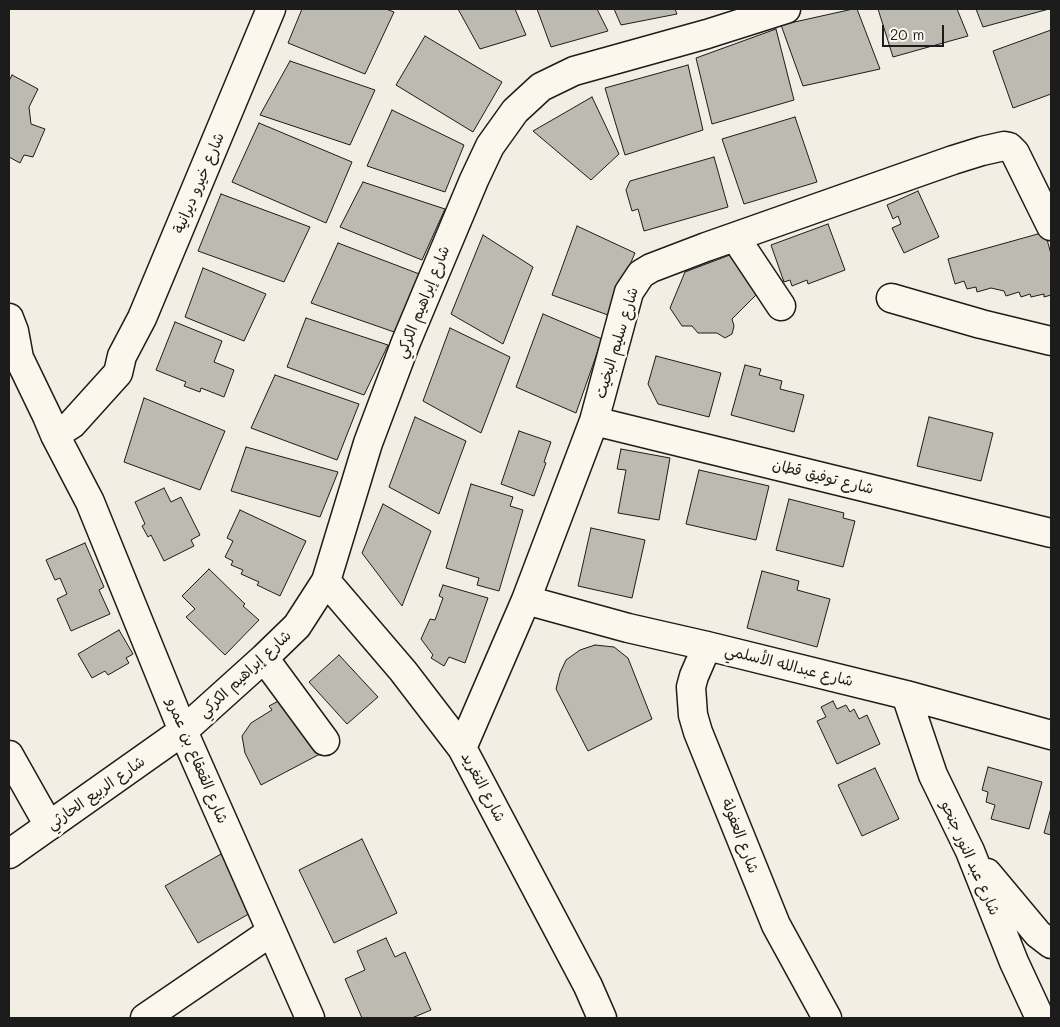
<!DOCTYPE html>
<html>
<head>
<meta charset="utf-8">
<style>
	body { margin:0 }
	#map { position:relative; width:1060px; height:1027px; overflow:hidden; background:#f2eee4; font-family:Mali,sans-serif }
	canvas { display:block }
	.frame { position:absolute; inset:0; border:10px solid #1c1c1c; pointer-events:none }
	.scale { position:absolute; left:882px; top:25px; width:62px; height:22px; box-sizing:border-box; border:2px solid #1c1c1c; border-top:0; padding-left:6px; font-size:15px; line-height:18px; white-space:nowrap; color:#1c1c1c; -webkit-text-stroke:4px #fbf7ec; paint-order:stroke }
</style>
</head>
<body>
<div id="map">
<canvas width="1060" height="1027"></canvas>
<div class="frame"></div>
<div class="scale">20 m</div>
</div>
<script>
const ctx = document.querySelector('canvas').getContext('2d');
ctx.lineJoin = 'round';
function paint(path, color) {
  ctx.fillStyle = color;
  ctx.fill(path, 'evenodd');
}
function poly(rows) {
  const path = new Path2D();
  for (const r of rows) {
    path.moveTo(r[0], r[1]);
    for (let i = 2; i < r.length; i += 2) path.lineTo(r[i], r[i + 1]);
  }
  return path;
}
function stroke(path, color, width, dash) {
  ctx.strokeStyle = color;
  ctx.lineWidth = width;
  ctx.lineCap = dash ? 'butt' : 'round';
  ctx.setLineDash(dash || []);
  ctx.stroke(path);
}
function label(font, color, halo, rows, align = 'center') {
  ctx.font = font + ' Mali,"Playpen Sans Arabic",sans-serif';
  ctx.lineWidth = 5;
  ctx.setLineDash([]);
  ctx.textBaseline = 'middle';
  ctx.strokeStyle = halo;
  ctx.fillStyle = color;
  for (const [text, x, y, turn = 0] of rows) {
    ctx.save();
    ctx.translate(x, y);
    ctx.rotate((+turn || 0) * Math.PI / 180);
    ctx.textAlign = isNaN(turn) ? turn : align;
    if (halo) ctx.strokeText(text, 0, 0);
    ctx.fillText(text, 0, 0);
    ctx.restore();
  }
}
const building = poly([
	[302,9,386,9,394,12,365,74,288,43,302,9],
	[458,9,515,9,526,35,480,49,458,9],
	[537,9,597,9,608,31,551,47,537,9],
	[614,9,675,9,677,14,621,25,614,9],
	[853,9,857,9,880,69,803,86,781,25,853,9],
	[878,9,957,9,968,36,893,57,878,9],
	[976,9,1049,9,983,27,976,9],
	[776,29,794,100,712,124,696,58,776,29],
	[1051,30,1051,94,1013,108,993,51,1051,30],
	[425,36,502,82,473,132,396,85,425,36],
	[290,61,375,90,350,145,260,115,290,61],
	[688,65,703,130,625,155,605,88,688,65],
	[12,75,38,89,29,107,31,124,45,129,33,157,24,155,20,163,9,157,9,81,12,75],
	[592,97,619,154,591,180,533,131,592,97],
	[392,110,464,145,445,192,367,166,392,110],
	[795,117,817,182,744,204,722,139,795,117],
	[259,123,352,162,326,223,232,182,259,123],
	[714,157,728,207,644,231,638,209,632,211,626,190,630,181,714,157],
	[363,182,445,209,422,260,340,227,363,182],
	[918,191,939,237,904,253,892,228,901,224,898,216,893,219,887,205,918,191],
	[221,194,310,227,284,282,198,251,221,194],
	[828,224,845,270,808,284,807,280,792,286,790,280,784,282,771,245,828,224],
	[577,226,635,253,608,315,552,295,577,226],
	[1045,232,1051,254,1051,295,1044,297,1044,294,1031,297,1030,294,1021,297,1019,292,1006,296,1004,291,991,288,977,292,976,287,967,289,964,281,955,284,948,259,1045,232],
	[483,235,533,267,503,344,451,314,483,235],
	[338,243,422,275,397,333,311,303,338,243],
	[735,253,761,290,732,319,734,326,732,334,725,338,717,333,698,333,692,326,682,326,670,308,685,272,735,253],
	[203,268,266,294,244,341,185,317,203,268],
	[543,314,602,339,576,413,516,387,543,314],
	[306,318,388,345,364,395,287,367,306,318],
	[175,322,222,341,214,362,234,370,224,397,201,388,200,392,184,386,186,382,156,370,175,322],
	[450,328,510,357,481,433,423,401,450,328],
	[656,356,721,373,709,417,658,404,648,384,656,356],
	[745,365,761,369,759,375,782,381,780,389,804,395,794,432,731,415,745,365],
	[275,375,359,404,337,460,251,428,275,375],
	[144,398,225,431,200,490,124,462,144,398],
	[415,417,466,441,439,514,389,487,415,417],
	[929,417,993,433,981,481,917,466,929,417],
	[519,431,551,442,544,462,546,463,534,496,501,484,519,431],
	[246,447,338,472,320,517,231,491,246,447],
	[621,449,670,458,659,520,618,513,626,470,617,469,621,449],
	[699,470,769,486,756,540,686,524,699,470],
	[471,484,513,497,510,506,523,510,499,591,477,585,479,578,446,568,471,484],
	[164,488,171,502,181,497,200,535,191,540,194,546,164,561,151,535,148,537,142,526,145,524,135,502,164,488],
	[789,499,844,513,843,518,855,521,843,567,776,550,789,499],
	[383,504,431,531,402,606,362,553,383,504],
	[240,510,306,541,280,596,257,585,259,582,241,574,243,570,231,565,233,561,225,557,233,541,227,538,240,510],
	[591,528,645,540,632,598,578,586,591,528],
	[85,543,104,587,99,590,110,614,71,631,57,599,67,594,60,578,55,580,46,560,85,543],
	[209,569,245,604,243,606,259,620,225,655,186,617,195,609,182,596,209,569],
	[762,571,799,581,797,590,830,599,817,647,747,628,762,571],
	[443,585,488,598,465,663,449,657,444,666,431,658,433,655,421,639,430,619,435,620,443,598,439,596,443,585],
	[119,630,133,654,126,658,129,663,108,675,105,671,92,678,78,654,119,630],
	[595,645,614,647,628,658,652,719,588,751,556,689,560,673,566,660,580,650,595,645],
	[339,655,378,697,347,724,309,682,339,655],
	[288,696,320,754,261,785,245,753,242,736,251,723,272,710,269,706,288,696],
	[833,701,837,709,846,705,850,712,854,709,859,719,867,715,880,744,837,764,817,721,826,717,821,707,833,701],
	[988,767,1042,782,1029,829,991,819,995,805,986,802,988,792,982,790,988,767],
	[875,768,899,819,862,836,838,785,875,768],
	[1051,808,1051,835,1044,833,1051,808],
	[362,839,397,913,334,943,299,870,362,839],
	[221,854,254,911,198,943,165,886,221,854],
	[386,938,395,957,405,952,431,1010,412,1018,362,1018,345,979,365,970,357,951,386,938]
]);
const minor = poly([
	[735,237,781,306],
	[891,298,981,324,1051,341],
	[9,318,14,331,19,358,47,416,55,435,90,502,183,731,310,1018],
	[594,421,1051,533],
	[55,435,72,424,118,373,122,356,142,318,271,9],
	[326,581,403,671,462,748,588,986,602,1018],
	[526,600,628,628,707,646,906,695,1051,735],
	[707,646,694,676,691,687,693,715,698,732,776,925,827,1018],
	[264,658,325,741],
	[906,695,933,775,970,851,1014,962,1040,1018],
	[462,748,526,600,594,421,629,292,641,274,651,268,706,247,953,160,982,151,1004,146,1009,147,1015,153,1051,226],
	[9,755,49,826],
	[9,854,183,731,264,658,297,626,326,581,368,443,406,342,474,180,490,146,515,111,541,87,574,71,707,34,786,9],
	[987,873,1038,934,1051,944],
	[145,1018,271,932]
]);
const streetNames = [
	["شارع خيرو ديرانية",199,183,-67],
	["شارع إبراهيم الكركي",423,302,-68],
	["شارع سليم البخيت",617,343,-73],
	["شارع توفيق قطان",823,477,14],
	["شارع عبدالله الأسلمي",789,666,14],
	["شارع إبراهيم الكركي",245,674,-43],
	["شارع القعقاع بن عمرو",197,761,67],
	["شارع التغريد",483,787,62],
	["شارع الربيع الحارثي",96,793,-35],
	["شارع العفولة",740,836,69],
	["شارع عبد النور جنحو",970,858,66]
];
paint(building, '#bdbab1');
stroke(building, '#1c1c1c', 1);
stroke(minor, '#1c1c1c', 31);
stroke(minor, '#fbf7ec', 28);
label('15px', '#1c1c1c', '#fbf7ec', streetNames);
</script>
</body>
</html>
